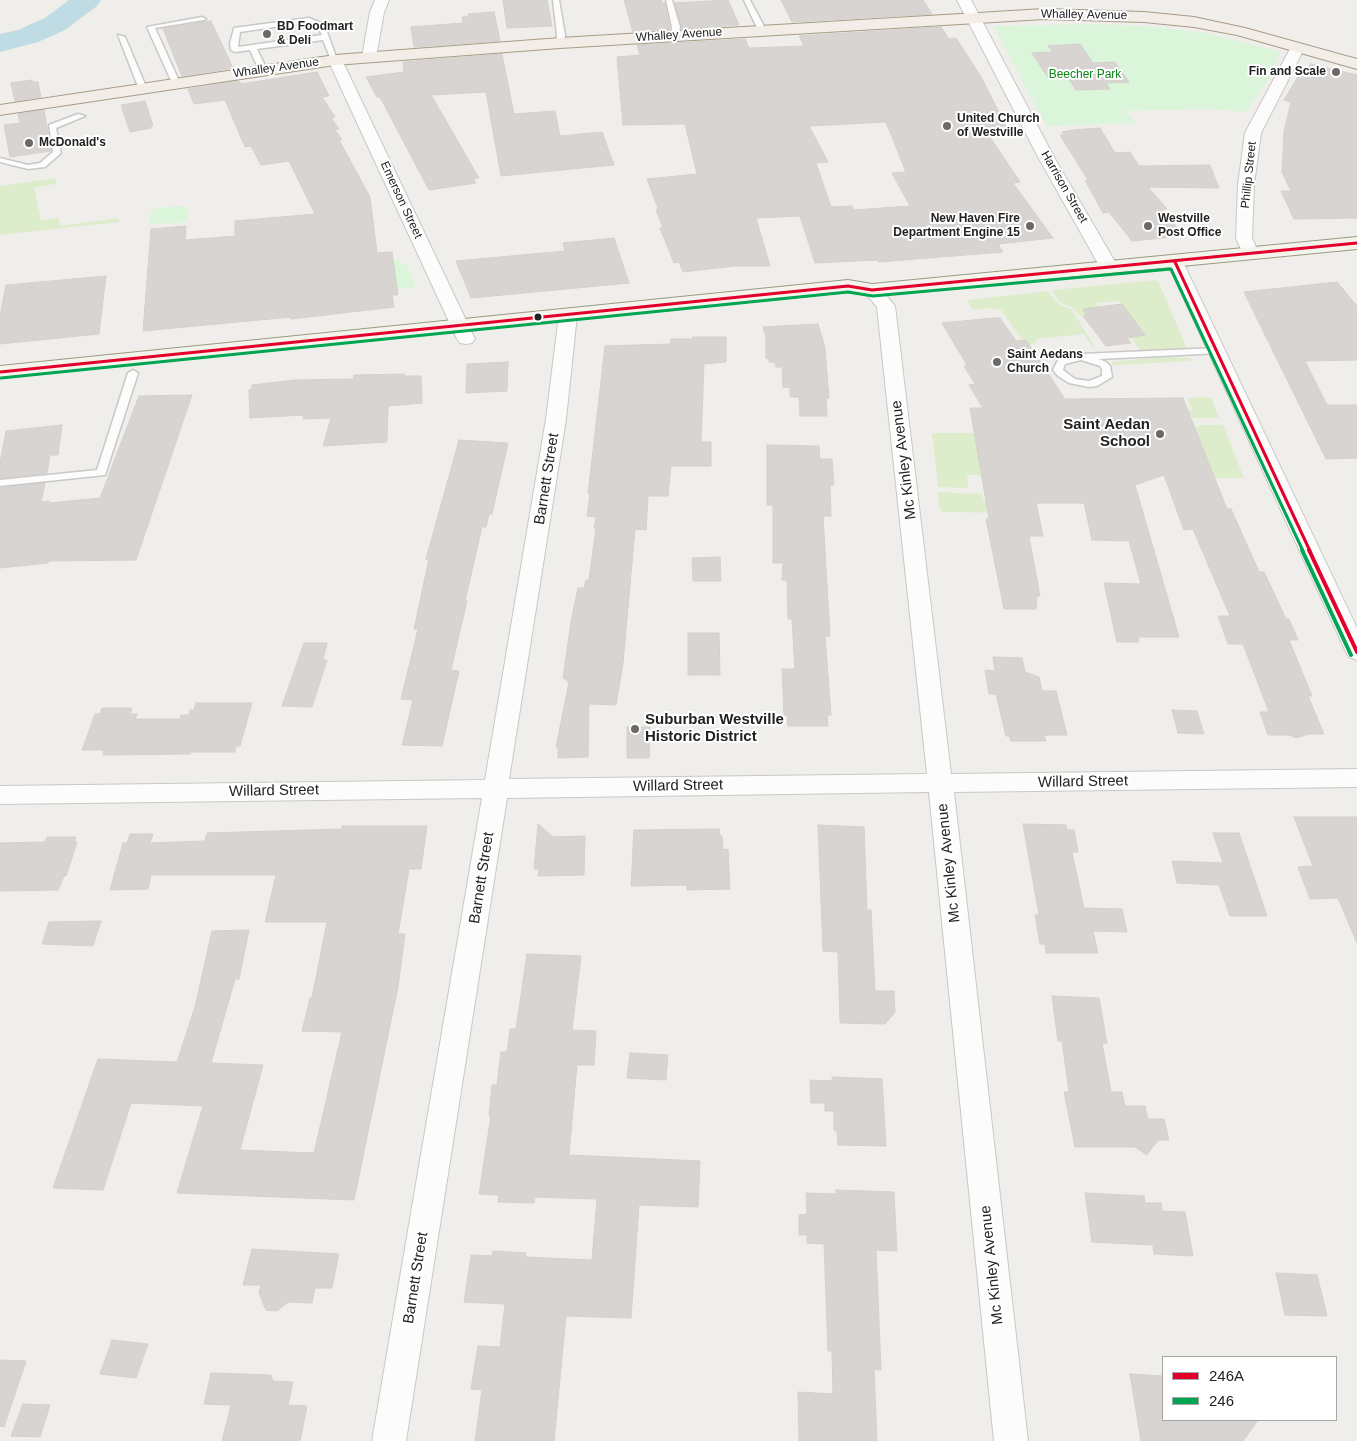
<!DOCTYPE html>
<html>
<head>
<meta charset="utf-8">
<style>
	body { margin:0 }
	#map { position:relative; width:1357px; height:1441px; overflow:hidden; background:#f0eeeb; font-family:Arial,sans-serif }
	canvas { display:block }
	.legend { position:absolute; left:1162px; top:1356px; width:175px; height:65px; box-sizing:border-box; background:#fff; border:1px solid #a7a7a7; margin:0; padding:6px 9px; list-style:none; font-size:15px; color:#222 }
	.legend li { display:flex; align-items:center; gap:10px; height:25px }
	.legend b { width:25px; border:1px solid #a7a7a7 }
</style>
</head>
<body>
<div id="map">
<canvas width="1357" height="1441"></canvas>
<ul class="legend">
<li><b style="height:6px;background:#e4002b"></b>246A</li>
<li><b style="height:6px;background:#00a651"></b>246</li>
</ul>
</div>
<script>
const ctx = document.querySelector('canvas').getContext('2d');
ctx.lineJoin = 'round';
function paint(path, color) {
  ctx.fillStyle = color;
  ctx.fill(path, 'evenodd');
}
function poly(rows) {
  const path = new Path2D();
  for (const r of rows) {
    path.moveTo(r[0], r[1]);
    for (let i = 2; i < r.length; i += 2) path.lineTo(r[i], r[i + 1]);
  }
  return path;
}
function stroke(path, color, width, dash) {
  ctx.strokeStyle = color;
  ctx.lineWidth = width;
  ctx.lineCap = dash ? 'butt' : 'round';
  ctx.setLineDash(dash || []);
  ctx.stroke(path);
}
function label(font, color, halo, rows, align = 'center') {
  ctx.font = font + ' Arial,sans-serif';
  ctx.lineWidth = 4;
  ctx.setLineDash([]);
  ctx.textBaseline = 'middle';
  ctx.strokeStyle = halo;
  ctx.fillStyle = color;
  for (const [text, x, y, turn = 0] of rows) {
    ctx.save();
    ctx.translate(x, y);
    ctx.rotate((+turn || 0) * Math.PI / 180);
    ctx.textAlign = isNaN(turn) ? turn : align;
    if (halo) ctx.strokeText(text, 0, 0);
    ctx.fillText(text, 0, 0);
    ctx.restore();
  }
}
const grass = poly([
	[55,178,57,182,54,184,34,188,41,220,59,218,60,226,119,218,119,222,0,235,0,186],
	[1155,280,1159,283,1188,351,1142,353,1131,337,1145,335,1119,301,1096,303,1099,307,1087,315,1080,316,1073,308,1059,302,1052,290],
	[1048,291,1057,303,1072,310,1095,347,1093,347,1084,334,1035,339,1037,343,1026,345,1001,310,991,308,973,310,967,300],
	[1164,357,1191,358,1192,361,1113,365,1111,362],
	[1211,397,1219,418,1194,418,1191,416,1188,410,1192,410,1187,398],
	[1200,425,1223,425,1244,478,1215,478,1195,427,1200,427],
	[932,433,975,433,994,458,978,457,981,475,967,475,968,488,938,487],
	[937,492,982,494,984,502,1010,503,1013,513,943,512,940,510]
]);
const park = poly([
	[1099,24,1157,27,1205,33,1280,52,1268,80,1246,112,1205,109,1126,111,1135,123,1047,126,993,26],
	[183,206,188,208,187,220,181,223,150,224,151,211,157,208],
	[400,259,401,264,406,264,416,287,386,291,382,261]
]);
const river = poly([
	[69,0,101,0,97,6,65,30,38,42,0,52,0,34,18,30,45,18,69,0]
]);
const building = poly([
	[503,0,547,0,552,26,507,28,503,0],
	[624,0,661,0,662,3,665,3,670,30,633,32,624,0],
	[728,0,739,25,682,29,675,3,728,0],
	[781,0,923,0,932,14,792,22,781,0],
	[494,12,500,41,414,47,411,27,463,23,462,17,468,17,468,14,494,12],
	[211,21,233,68,182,76,163,29,211,21],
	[941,27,949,39,956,38,981,77,1008,130,986,131,1020,182,1013,183,1053,238,998,244,1003,252,879,262,877,260,815,263,800,216,756,218,770,266,734,266,683,272,679,262,674,263,660,228,663,228,656,210,658,208,647,179,697,174,685,124,623,125,617,57,640,55,637,45,745,39,749,48,804,46,799,36,941,27],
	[886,122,906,172,892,173,910,206,853,210,852,206,831,207,816,163,828,162,809,126,886,122],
	[1080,44,1093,63,1115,62,1129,82,1106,83,1110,89,1076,90,1068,78,1049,79,1032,53,1053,52,1048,46,1080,44],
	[502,54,514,114,555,111,560,136,602,132,614,165,501,176,486,92,431,95,479,178,473,178,476,183,429,190,380,97,377,97,366,77,404,72,403,62,502,54],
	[1311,64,1357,75,1357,218,1294,219,1281,191,1291,191,1282,172,1284,131,1291,102,1284,100,1299,75,1311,64],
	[317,72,329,96,322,97,335,117,331,118,339,129,335,130,342,140,339,140,370,197,377,253,392,252,398,295,392,295,394,307,291,319,291,317,143,331,151,229,186,226,185,240,235,236,235,221,315,214,289,161,261,165,251,146,245,147,225,100,194,104,188,89,239,81,241,84,317,72],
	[32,80,32,82,38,82,41,97,15,101,11,83,32,80],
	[145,101,153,126,150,126,151,128,130,132,121,105,145,101],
	[44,110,51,151,10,157,4,125,20,123,18,114,44,110],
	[1100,128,1115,153,1130,152,1139,166,1210,165,1219,188,1148,187,1167,209,1162,209,1184,236,1132,241,1109,212,1103,213,1085,180,1088,180,1060,135,1064,135,1062,132,1073,130,1100,128],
	[614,238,629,283,471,298,456,261,565,251,563,243,614,238],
	[106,276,99,334,0,344,0,316,6,285,106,276],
	[1337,282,1357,306,1357,360,1305,361,1327,405,1357,405,1357,458,1326,459,1244,292,1337,282],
	[1122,304,1145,335,1127,338,1131,343,1106,346,1083,316,1087,315,1083,309,1122,304],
	[993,318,1000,318,1016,341,1026,340,1065,399,1183,398,1227,509,1231,509,1259,572,1264,572,1286,619,1289,619,1298,640,1289,640,1312,696,1308,696,1324,734,1309,734,1296,738,1290,735,1268,735,1260,712,1269,712,1243,644,1228,644,1218,616,1230,616,1193,529,1184,530,1164,475,1135,485,1179,637,1138,637,1139,642,1117,642,1104,583,1141,584,1129,541,1092,540,1084,503,1036,503,1043,536,1029,536,1040,596,1037,596,1036,609,1004,609,986,519,989,519,970,408,983,408,969,385,975,384,964,366,967,365,942,323,993,318],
	[818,324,825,348,829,398,826,398,827,416,800,416,799,397,790,397,790,388,783,387,782,367,776,367,775,362,769,362,769,358,766,359,766,337,763,327,818,324],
	[693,337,726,337,726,362,704,364,701,442,711,442,711,466,671,466,668,496,648,496,646,530,635,529,623,663,616,705,589,704,588,757,558,758,558,747,556,747,569,682,563,678,571,622,578,588,584,588,586,580,589,580,596,528,594,528,596,517,587,516,590,494,588,494,605,346,671,344,671,339,693,339,693,337],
	[508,362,507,391,466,393,467,364,508,362],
	[404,374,404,376,421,376,422,403,388,406,387,442,323,446,331,418,303,419,304,415,250,418,249,390,252,389,252,385,295,380,353,379,354,375,404,374],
	[192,395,136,560,49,561,48,563,0,568,0,488,45,483,41,502,49,501,49,503,100,498,139,396,192,395],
	[62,425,58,455,50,455,47,473,0,478,0,463,6,431,62,425],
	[459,440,508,443,492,514,489,514,486,527,482,527,465,601,467,601,451,670,459,671,442,746,402,745,413,700,401,699,418,629,414,629,429,559,426,559,459,440],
	[767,445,819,446,820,459,832,459,834,485,830,485,831,516,823,516,830,636,825,636,831,715,827,715,828,726,788,726,787,715,784,715,782,669,795,669,792,619,788,619,787,580,782,580,783,563,773,563,773,505,767,505,767,445],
	[720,557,721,581,693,581,692,558,720,557],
	[688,633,719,633,720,675,688,675,688,633],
	[304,643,327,643,323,660,327,660,312,707,282,706,304,643],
	[993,657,1022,658,1025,672,1039,677,1042,691,1056,691,1067,735,1044,735,1046,741,1011,741,1009,736,1006,736,996,694,989,694,985,670,995,671,993,657],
	[196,703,252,703,240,746,236,746,235,752,190,752,190,754,103,755,104,750,82,750,95,714,100,714,102,708,132,708,130,714,137,714,135,719,180,719,181,715,189,715,190,710,194,710,196,703],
	[1172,710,1197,711,1204,734,1178,733,1172,710],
	[627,727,650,727,649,758,627,758,627,727],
	[1294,817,1357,817,1357,943,1338,898,1310,899,1298,867,1313,866,1294,817],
	[538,824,553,837,585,836,584,875,538,876,539,869,534,869,538,824],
	[1023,824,1066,825,1067,830,1074,830,1078,852,1072,852,1084,908,1122,909,1127,932,1093,931,1098,953,1046,953,1045,944,1040,944,1035,915,1039,915,1023,824],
	[818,825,864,827,867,910,871,910,875,991,894,991,895,1012,885,1024,840,1023,838,952,823,951,818,825],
	[342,826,427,826,421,869,409,869,398,934,405,934,398,987,354,1200,177,1193,203,1106,131,1103,103,1190,53,1188,98,1059,177,1062,195,1007,212,931,249,930,239,979,235,979,211,1063,263,1065,240,1150,314,1153,342,1032,302,1031,310,998,312,998,327,922,265,922,276,875,151,875,148,889,110,890,123,843,127,843,130,834,153,834,150,843,205,841,207,833,342,829,342,826],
	[719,829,720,836,722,836,723,850,728,849,730,889,687,890,687,885,631,886,634,830,719,829],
	[1213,833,1239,833,1267,916,1230,916,1219,885,1177,883,1172,861,1223,863,1213,833],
	[47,837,76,837,74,842,77,842,66,876,64,876,58,890,0,891,0,843,45,842,47,837],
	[101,921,93,946,42,944,49,922,101,921],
	[527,954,581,956,572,1030,596,1031,594,1065,577,1065,569,1155,700,1161,698,1207,639,1205,631,1318,566,1316,554,1441,475,1441,482,1390,471,1389,478,1346,500,1347,505,1304,464,1302,471,1255,492,1256,493,1251,526,1253,525,1257,592,1260,597,1199,535,1197,534,1203,498,1202,499,1195,479,1194,491,1116,489,1116,492,1085,497,1085,501,1052,507,1052,510,1029,516,1029,527,954],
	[1052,996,1099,998,1107,1043,1102,1043,1111,1092,1122,1092,1125,1106,1145,1106,1148,1119,1164,1119,1169,1140,1158,1140,1147,1155,1135,1147,1075,1147,1064,1092,1069,1092,1062,1041,1058,1041,1052,996],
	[630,1053,668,1055,666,1080,627,1078,630,1053],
	[832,1077,882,1079,886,1146,838,1145,837,1131,834,1130,834,1111,825,1111,825,1103,811,1103,810,1080,833,1081,832,1077],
	[836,1190,894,1192,897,1251,876,1250,881,1370,874,1369,877,1441,799,1441,798,1392,833,1394,832,1351,828,1351,824,1244,807,1243,807,1235,799,1235,799,1215,807,1214,806,1193,836,1194,836,1190],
	[1085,1193,1144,1196,1145,1203,1161,1203,1162,1211,1185,1212,1193,1256,1154,1254,1153,1245,1092,1242,1085,1193],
	[252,1249,339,1254,332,1288,315,1288,312,1303,288,1302,277,1311,266,1310,259,1293,261,1285,243,1285,252,1249],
	[1276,1273,1317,1275,1327,1316,1285,1315,1276,1273],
	[112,1340,148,1344,136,1378,100,1374,112,1340],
	[0,1360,26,1361,4,1427,0,1426,0,1360],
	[211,1373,271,1375,273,1381,293,1382,288,1405,307,1406,300,1441,222,1441,231,1405,204,1404,211,1373],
	[1130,1374,1163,1376,1163,1420,1258,1420,1243,1441,1141,1441,1130,1374],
	[23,1404,50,1405,40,1437,11,1436,23,1404]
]);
const lane = poly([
	[553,0,559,0,565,35,564,43,560,45,556,43,557,35,553,0],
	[666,0,672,0,680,27,678,38,671,36,672,27,666,0],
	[744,0,750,0,766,30,765,32,758,30,744,0],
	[202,17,206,19,204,20,155,28,180,83,173,85,147,27,202,17],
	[309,18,324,24,338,62,331,60,323,40,257,49,267,70,263,72,259,70,250,50,235,52,231,50,230,44,234,28,309,18],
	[308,22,317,25,322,35,238,47,240,32,308,22],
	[118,35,125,37,147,89,146,91,139,89,118,35],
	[78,114,85,116,56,128,61,153,45,167,28,169,0,162,0,158,28,165,40,163,53,152,49,125,78,114],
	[1217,348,1222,351,1220,353,1099,359,1106,362,1110,366,1112,377,1097,386,1089,387,1069,383,1058,376,1053,370,1058,360,1081,354,1217,348],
	[1081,360,1100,366,1102,369,1102,376,1089,381,1075,379,1063,370,1065,364,1081,360],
	[133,370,138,373,105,475,0,486,0,480,97,470,128,373,133,370]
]);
const street = poly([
	[375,0,389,0,384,12,376,57,369,61,362,57,370,12,375,0],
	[957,0,971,0,1054,157,1118,267,1115,271,1103,271,1100,267,1038,157,957,0],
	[1298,43,1305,47,1261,133,1254,185,1252,238,1259,254,1257,258,1251,259,1245,258,1236,238,1238,185,1245,133,1291,47,1298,43],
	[335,56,342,60,475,339,472,343,466,344,460,343,457,339,328,60,335,56],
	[1175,257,1181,258,1183,262,1357,628,1357,660,1349,657,1346,652,1167,262,1169,258,1175,257],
	[872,285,878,286,895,306,951,774,1357,769,1357,787,954,792,1028,1441,994,1441,929,792,507,798,406,1441,372,1441,482,798,0,804,0,786,485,780,546,419,559,315,562,311,568,310,574,311,577,315,566,419,509,779,927,774,877,307,863,290,866,286,872,285]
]);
const secondary = poly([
	[1357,237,1357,249,872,296,848,292,0,378,0,366,848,280,872,284,1357,237]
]);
const primary = poly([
	[1044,9,1144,12,1194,17,1245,28,1357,59,1357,69,1237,35,1194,27,1144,22,1044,19,560,48,335,65,0,115,0,105,335,55,560,38,1044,9]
]);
const bus1Far1 = poly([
	[1175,262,1310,551],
	[0,372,848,286,872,290,1357,243]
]);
const bus1 = poly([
	[1309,550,1357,652]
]);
const bus2Far1 = poly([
	[1,378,848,292,873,296,1171,269,1303,551]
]);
const bus2 = poly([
	[1302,550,1351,655]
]);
const markers = [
	[267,34,5,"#6a6968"],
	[1336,72,5,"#6a6968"],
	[947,126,5,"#6a6968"],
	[29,143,5,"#6a6968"],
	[1030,226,5,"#6a6968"],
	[1148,226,5,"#6a6968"],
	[538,317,4.5,"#222"],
	[997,362,5,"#6a6968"],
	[1160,434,5,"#6a6968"],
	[635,729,5,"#6a6968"]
];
const farStreetnames = [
	["Whalley Avenue",1084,15,1],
	["Whalley Avenue",679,35,-4],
	["Whalley Avenue",276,68,-8],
	["Phillip Street",1249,175,-84],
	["Harrison Street",1064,187,60],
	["Emerson Street",401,200,65]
];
const farPoinames = [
	["BD Foodmart",277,27],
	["& Deli",277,41],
	["Fin and Scale",1326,72,"right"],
	["United Church",957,119],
	["of Westville",957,133],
	["McDonald's",39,143],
	["New Haven Fire",1020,219,"right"],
	["Department Engine 15",1020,233,"right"],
	["Westville",1158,219],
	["Post Office",1158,233],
	["Saint Aedans",1007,355],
	["Church",1007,369]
];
const farParknames = [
	["Beecher Park",1085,75]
];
const poiNames = [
	["Saint Aedan",1150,425],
	["School",1150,442],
	["Suburban Westville",645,720,"left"],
	["Historic District",645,737,"left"]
];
const streetNames = [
	["Mc Kinley Avenue",904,460,-97],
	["Barnett Street",547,479,-81],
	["Willard Street",1083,782,-1],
	["Willard Street",678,786,-1],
	["Willard Street",274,791,-1],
	["Mc Kinley Avenue",949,863,-96],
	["Barnett Street",482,878,-81],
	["Mc Kinley Avenue",992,1265,-96],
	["Barnett Street",416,1278,-81]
];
paint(grass, '#ddeccb');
paint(park, '#daf5da');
paint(river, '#bfdbe3');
paint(building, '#d7d4d2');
stroke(building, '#d3d0cc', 1);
stroke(lane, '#c9c8c7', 3);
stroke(street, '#c9c8c7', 2);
stroke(secondary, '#999a82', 2);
stroke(primary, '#a79c86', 2);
paint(lane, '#fdfcfc');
paint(street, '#fdfcfc');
paint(secondary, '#f4f4ed');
paint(primary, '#f3ede7');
stroke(bus1Far1, '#e4002b', 3);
stroke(bus1, '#e4002b', 4);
stroke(bus2Far1, '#00a651', 3);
stroke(bus2, '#00a651', 4);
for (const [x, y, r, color] of markers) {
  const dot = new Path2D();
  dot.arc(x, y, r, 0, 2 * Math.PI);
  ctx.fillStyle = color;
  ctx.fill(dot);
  stroke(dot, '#fff', 2);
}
label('12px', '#222', '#fff', farStreetnames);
label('bold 12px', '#222', '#fff', farPoinames, 'left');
label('12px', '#0c8416', '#fff', farParknames);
label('bold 15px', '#222', '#fff', poiNames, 'right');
label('15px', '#222', '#fff', streetNames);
</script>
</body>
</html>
